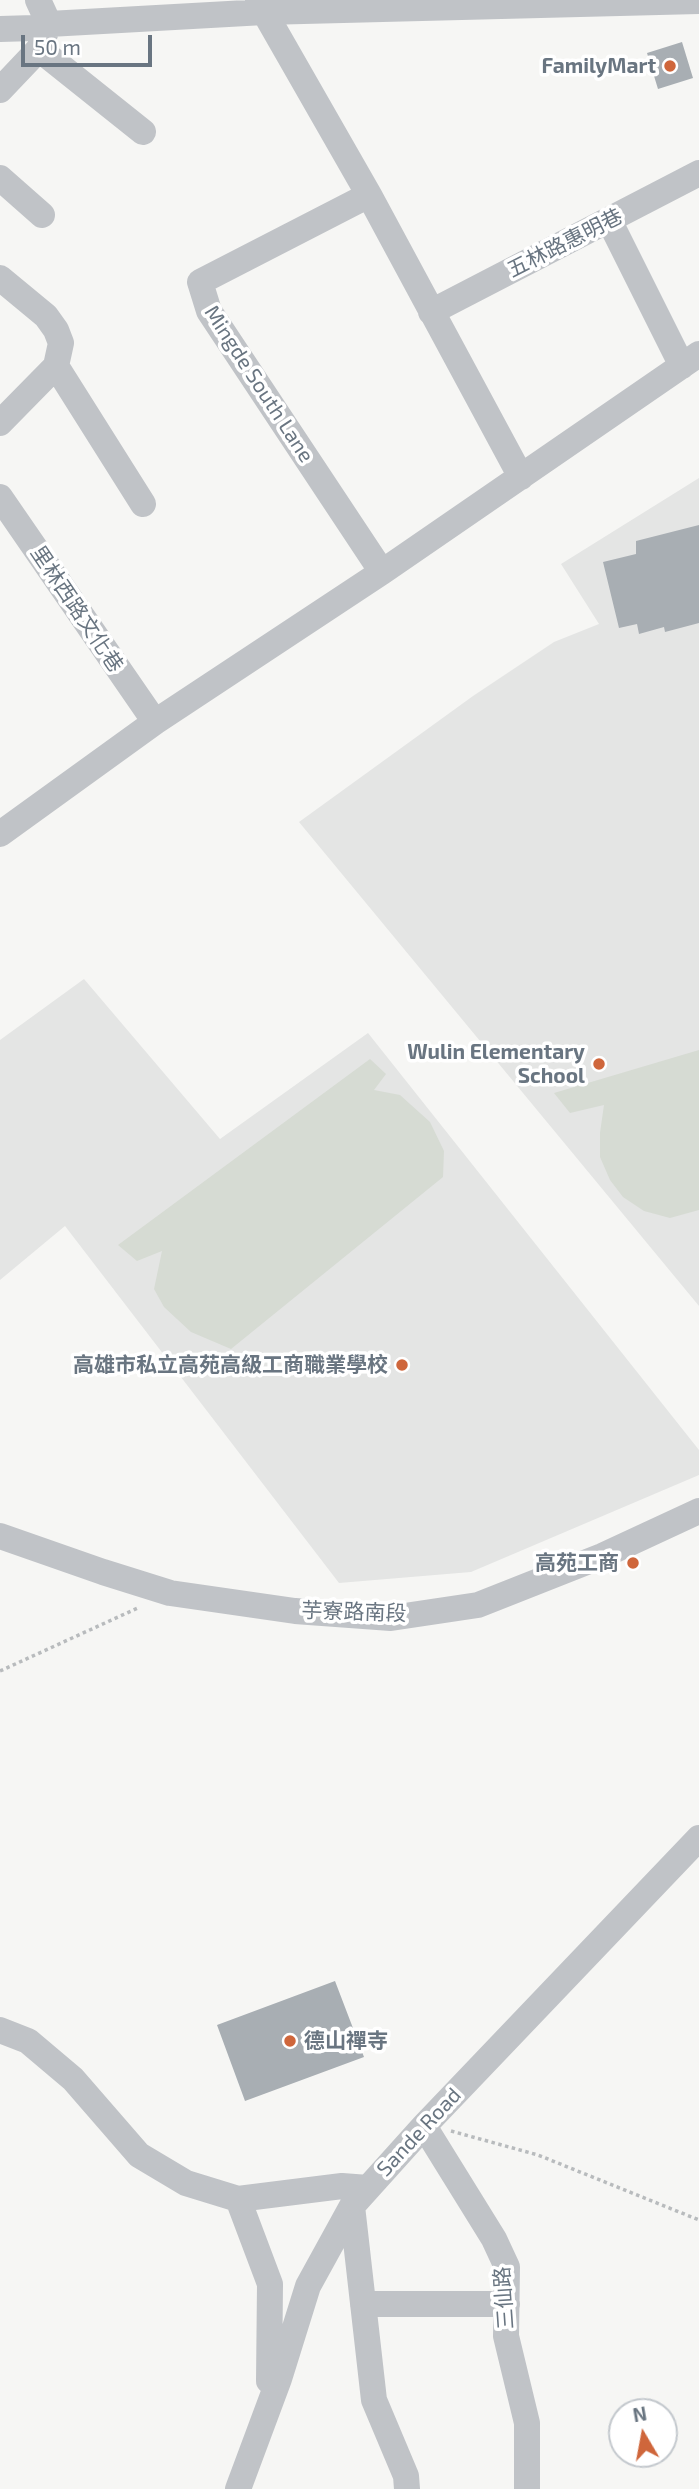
<!DOCTYPE html>
<html>
<head>
<meta charset="utf-8">
<style>
	body { margin:0 }
	#map { position:relative; width:699px; height:2489px; overflow:hidden; background:#f6f6f4; font-family:"Exo 2",sans-serif }
	canvas { display:block }
	.north { position:absolute; left:608px; top:2398px; width:70px; height:70px; box-sizing:border-box; background:#fff; border:2px solid #c3c8cd; border-radius:50%; rotate:350deg; font-size:19px; font-weight:700; line-height:28px; text-align:center; color:#697581 }
	.north::after { content:''; display:block; margin:auto; width:24px; height:32px; background:#cf663b; clip-path:polygon(50% 0,100% 100%,50% 72%,0 100%) }
	.scale { position:absolute; left:21px; top:35px; width:131px; height:32px; box-sizing:border-box; border:4px solid #697581; border-top:0; padding-left:9px; font-size:21px; line-height:24px; white-space:nowrap; color:#697581; -webkit-text-stroke:5px #fff; paint-order:stroke }
</style>
</head>
<body>
<div id="map">
<canvas width="699" height="2489"></canvas>
<div class="north">N</div>
<div class="scale">50 m</div>
</div>
<script>
const ctx = document.querySelector('canvas').getContext('2d');
ctx.lineJoin = 'round';
function paint(path, color) {
  ctx.fillStyle = color;
  ctx.fill(path, 'evenodd');
}
function poly(rows) {
  const path = new Path2D();
  for (const r of rows) {
    path.moveTo(r[0], r[1]);
    for (let i = 2; i < r.length; i += 2) path.lineTo(r[i], r[i + 1]);
  }
  return path;
}
function stroke(path, color, width, dash) {
  ctx.strokeStyle = color;
  ctx.lineWidth = width;
  ctx.lineCap = dash ? 'butt' : 'round';
  ctx.setLineDash(dash || []);
  ctx.stroke(path);
}
function label(font, color, halo, rows, align = 'center') {
  ctx.font = font + ' "Exo 2","Noto Sans TC",sans-serif';
  ctx.lineWidth = 7;
  ctx.setLineDash([]);
  ctx.textBaseline = 'middle';
  ctx.strokeStyle = halo;
  ctx.fillStyle = color;
  for (const [text, x, y, turn = 0] of rows) {
    ctx.save();
    ctx.translate(x, y);
    ctx.rotate((+turn || 0) * Math.PI / 180);
    ctx.textAlign = isNaN(turn) ? turn : align;
    if (halo) ctx.strokeText(text, 0, 0);
    ctx.fillText(text, 0, 0);
    ctx.restore();
  }
}
const built = poly([
	[699,478,699,1306,299,822,473,696,554,642,599,624,561,564],
	[84,979,220,1139,368,1033,699,1450,699,1475,471,1572,339,1583,65,1226,0,1280,0,1040]
]);
const green = poly([
	[699,1050,699,1210,670,1218,644,1211,623,1197,610,1180,600,1157,600,1133,604,1105,570,1113,554,1093],
	[370,1059,386,1074,374,1090,400,1095,430,1122,444,1151,443,1177,231,1349,191,1332,164,1307,154,1289,162,1251,137,1261,118,1245]
]);
const building = poly([
	[682,42,693,78,658,89,647,53],
	[699,525,699,623,665,632,664,627,639,634,637,624,619,628,603,562,636,554,636,541],
	[335,1981,364,2057,245,2101,217,2025]
]);
const path = poly([
	[0,1671,140,1607],
	[451,2131,538,2155,699,2220]
]);
const minor = poly([
	[258,1,369,195,521,477],
	[0,29,34,28,49,24,264,12,699,1],
	[39,49,143,132],
	[0,90,39,49,49,24,38,0],
	[0,178,42,215],
	[369,195,200,282,209,311,382,572],
	[609,220,682,366],
	[0,278,46,316,56,330,61,343,56,366,0,423],
	[431,312,699,173],
	[56,366,143,504],
	[0,497,155,722],
	[0,834,155,722,382,572,699,354],
	[0,1536,103,1572,170,1593,295,1611,391,1618,478,1605,602,1556,699,1511],
	[0,2030,28,2041,73,2079,139,2155,186,2183,238,2199,342,2186,368,2188],
	[424,2126,494,2239,507,2267,506,2336,527,2423,527,2489],
	[238,2199,270,2284,269,2381],
	[352,2206,374,2400,406,2476,407,2489],
	[363,2304,507,2304],
	[238,2489,279,2379,308,2286,352,2206,424,2126,699,1838]
]);
const markers = [
	[670,66,7,"#cf663b"],
	[599,1064,7,"#cf663b"],
	[402,1365,7,"#cf663b"],
	[633,1563,7,"#cf663b"],
	[290,2041,7,"#cf663b"]
];
const poiNames = [
	["FamilyMart",656,66],
	["Wulin Elementary",585,1052],
	["School",585,1076],
	["高雄市私立高苑高級工商職業學校",388,1365],
	["高苑工商",619,1563],
	["德山禪寺",304,2041,"left"]
];
const streetNames = [
	["五林路惠明巷",565,243,-27],
	["Mingde South Lane",259,384,57],
	["里林西路文化巷",77,609,56],
	["芋寮路南段",354,1612,2],
	["Sande Road",419,2132,-47],
	["三仙路",504,2298,-94]
];
paint(built, '#e4e5e4');
paint(green, '#d6dbd3');
paint(building, '#a8aeb3');
stroke(path, '#b8bbbd', 3.5, [3.5, 3.5]);
stroke(minor, '#c0c3c7', 26);
for (const [x, y, r, color] of markers) {
  const dot = new Path2D();
  dot.arc(x, y, r, 0, 2 * Math.PI);
  ctx.fillStyle = color;
  ctx.fill(dot);
  stroke(dot, '#fff', 2.5);
}
label('bold 21px', '#697581', '#fff', poiNames, 'right');
label('21px', '#697581', '#fff', streetNames);
</script>
</body>
</html>
